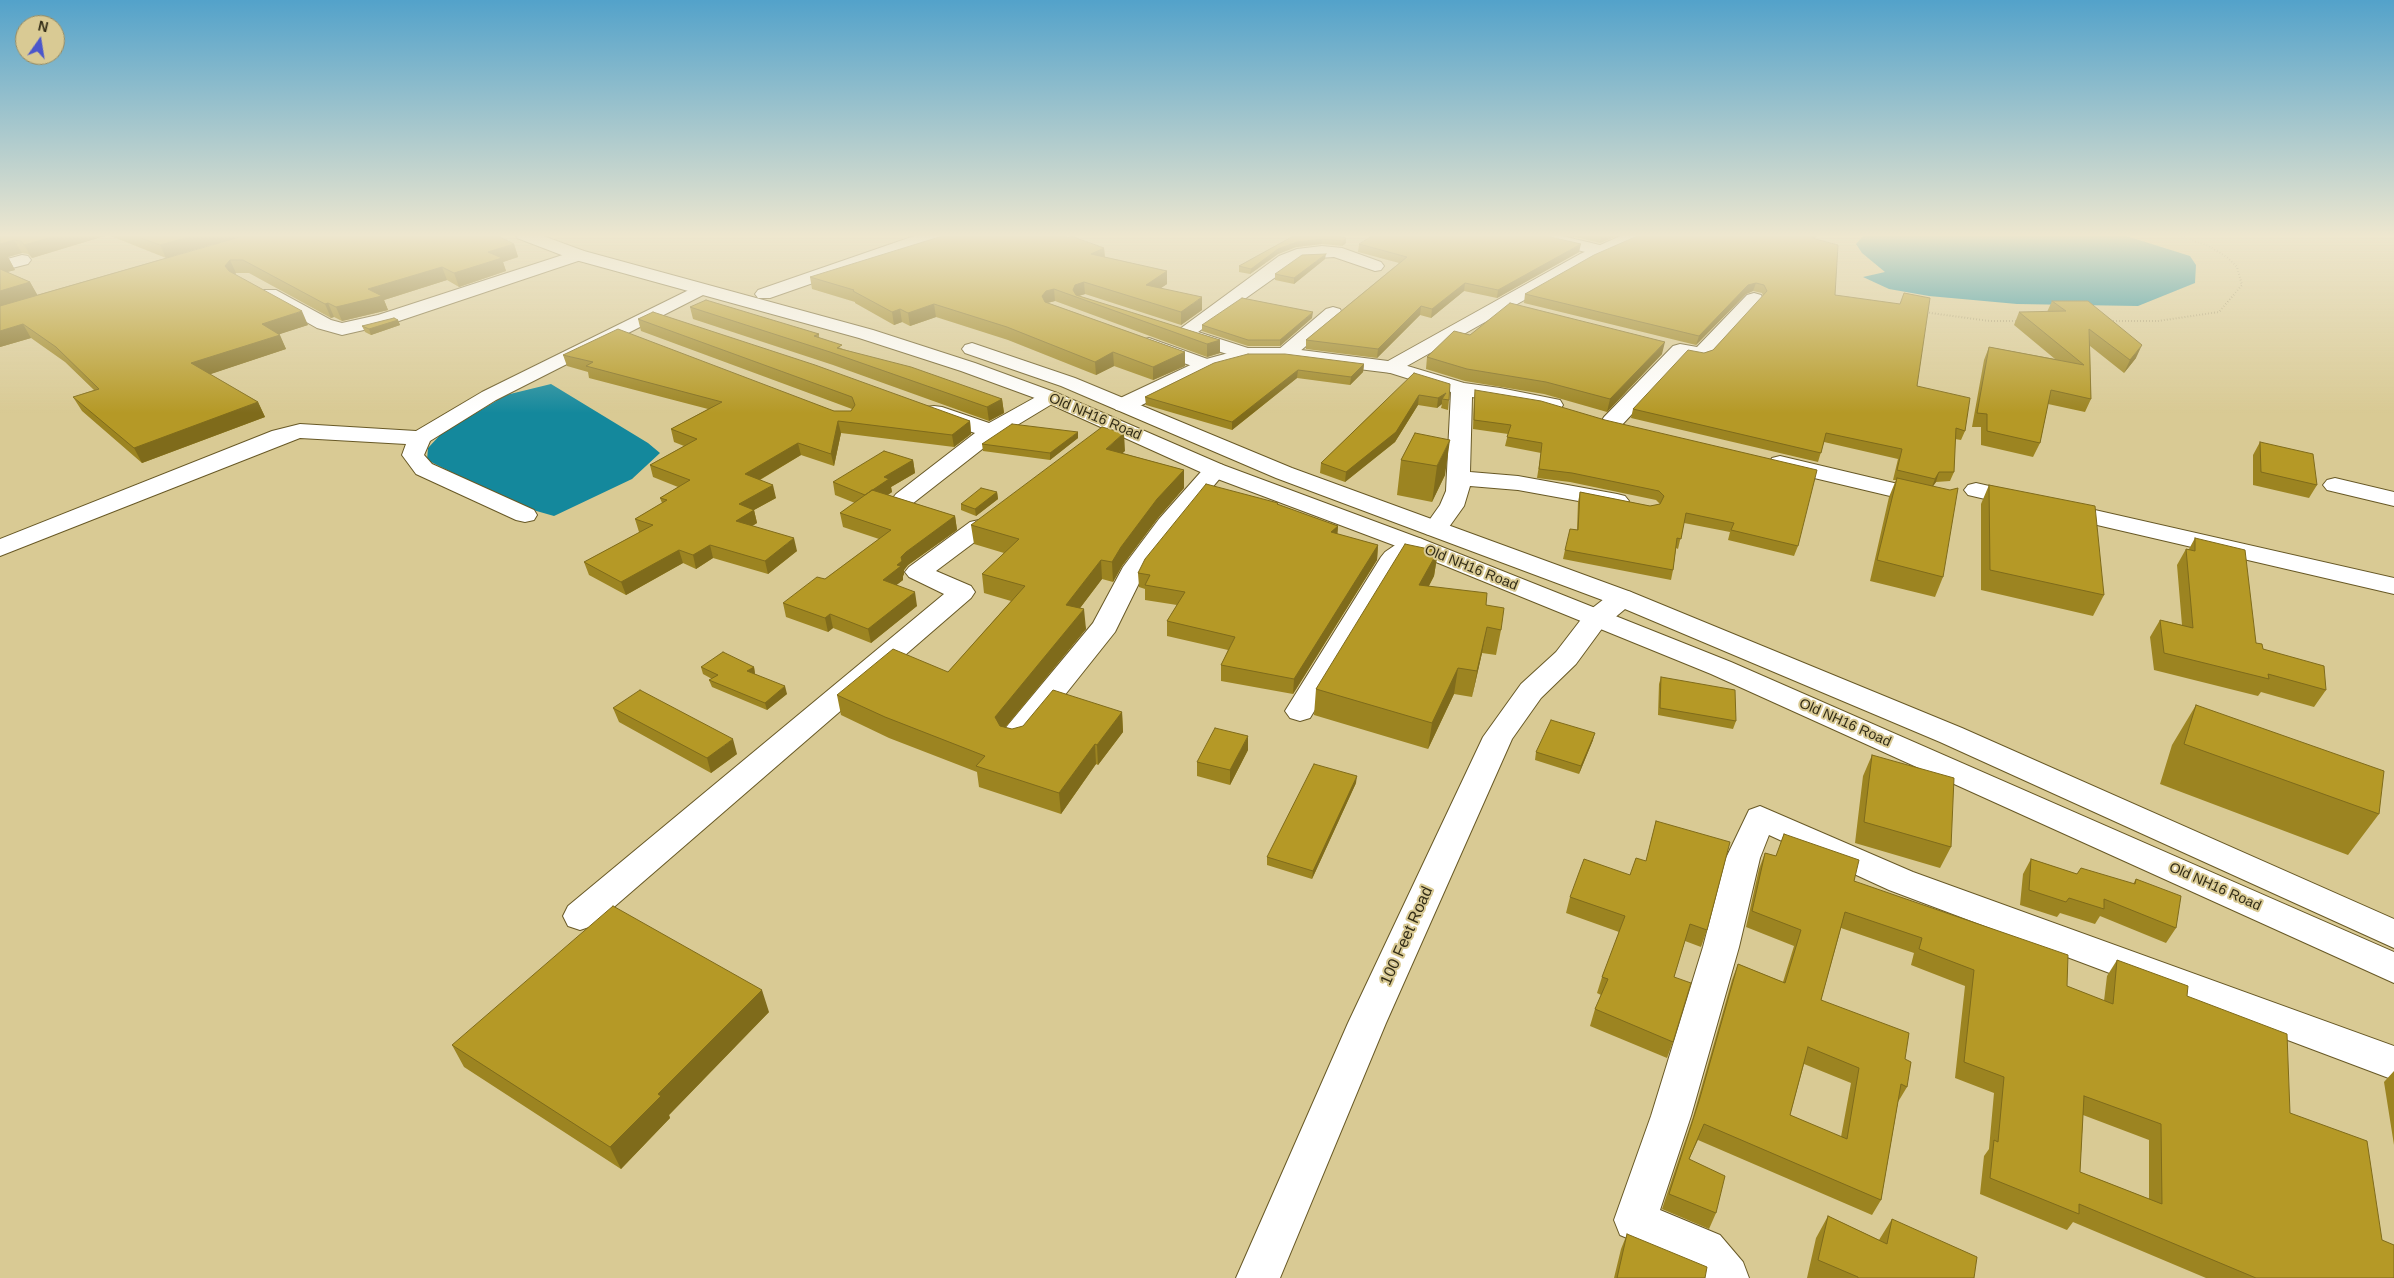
<!DOCTYPE html>
<html>
<head>
<meta charset="utf-8">
<style>
	body { margin:0 }
	#map { position:relative; width:2394px; height:1278px; overflow:hidden; background:#d9ca94; font-family:Arial,sans-serif }
	canvas { display:block }
	.north { position:absolute; left:15px; top:15px; width:50px; height:50px; box-sizing:border-box; background:#d9ca94; border:1px solid #978b62; border-radius:50%; rotate:13deg; font-size:14px; font-weight:700; line-height:20px; text-align:center; color:#332d17 }
	.north::after { content:''; display:block; margin:auto; width:18px; height:22px; background:#4b56cb; clip-path:polygon(50% 0,100% 100%,50% 72%,0 100%) }
</style>
</head>
<body>
<div id="map">
<canvas width="2394" height="1278"></canvas>
<div class="north">N</div>
</div>
<script>
const ctx = document.querySelector('canvas').getContext('2d');
ctx.lineJoin = 'round';
function paint(path, color) {
  ctx.fillStyle = color;
  ctx.fill(path, 'evenodd');
}
function poly(rows) {
  const path = new Path2D();
  for (const r of rows) {
    path.moveTo(r[0], r[1]);
    for (let i = 2; i < r.length; i += 2) path.lineTo(r[i], r[i + 1]);
  }
  return path;
}
function stroke(path, color, width, dash) {
  ctx.strokeStyle = color;
  ctx.lineWidth = width;
  ctx.lineCap = dash ? 'butt' : 'round';
  ctx.setLineDash(dash || []);
  ctx.stroke(path);
}
function label(font, color, halo, rows, align = 'center') {
  ctx.font = font + ' Arial,sans-serif';
  ctx.lineWidth = 4;
  ctx.setLineDash([]);
  ctx.textBaseline = 'middle';
  ctx.strokeStyle = halo;
  ctx.fillStyle = color;
  for (const [text, x, y, turn = 0] of rows) {
    ctx.save();
    ctx.translate(x, y);
    ctx.rotate((+turn || 0) * Math.PI / 180);
    ctx.textAlign = isNaN(turn) ? turn : align;
    if (halo) ctx.strokeText(text, 0, 0);
    ctx.fillText(text, 0, 0);
    ctx.restore();
  }
}
const water = poly([
	[1865,234,2120,234,2190,256,2196,265,2195,283,2138,306,2017,304,1929,296,1889,289,1863,277,1885,272,1862,253,1856,244],
	[551,384,648,443,660,453,632,479,554,516,519,506,427,460,428,448,441,434,506,395]
]);
const path = poly([
	[1923,312,1990,321,2019,321],
	[2110,321,2158,321,2219,312,2242,285,2237,267,2228,258,2209,246,2175,234]
]);
const minor = poly([
	[920,234,944,234,942,238,770,298,758,298,755,294,758,290,920,234],
	[1526,234,1554,234,1608,247,1611,251,1608,255,1602,256,1528,238,1526,234],
	[1322,246,1342,248,1381,262,1384,266,1381,270,1375,271,1334,257,1301,259,1198,332,1254,350,1257,354,1254,358,1247,360,1240,358,1176,338,1173,334,1279,256,1297,249,1322,246],
	[578,250,584,251,587,255,584,259,390,324,342,335,317,328,264,298,261,294,264,290,276,290,331,320,342,323,378,315,578,250],
	[22,255,28,256,31,260,28,264,0,271,0,261,22,255],
	[699,285,705,286,708,290,705,294,496,400,430,441,424,455,432,464,534,510,537,515,534,520,525,522,516,520,416,474,402,455,406,444,300,438,0,556,0,539,272,431,300,424,416,431,482,392,699,285],
	[1754,293,1761,295,1763,299,1709,358,1702,360,1685,357,1620,427,1612,429,1604,427,1601,422,1604,417,1673,346,1680,344,1697,347,1747,295,1754,293],
	[1333,307,1340,309,1342,313,1340,317,1292,358,1285,360,1278,358,1275,354,1278,350,1326,309,1333,307],
	[1149,338,1213,361,1216,365,1213,369,1206,371,1142,348,1139,344,1142,340,1149,338],
	[1391,361,1464,383,1500,388,1560,400,1563,405,1560,410,1552,411,1472,397,1470,472,1518,476,1617,494,1625,496,1629,501,1625,506,1617,508,1518,490,1470,486,1464,506,1444,534,1435,536,1426,534,1423,529,1440,505,1446,491,1451,392,1384,371,1381,367,1384,363,1391,361],
	[1050,391,1057,393,1061,397,1057,401,999,436,912,504,904,506,896,504,892,499,896,494,975,433,926,417,923,412,926,407,934,406,942,407,989,423,1043,393,1050,391],
	[1780,456,1936,493,1940,498,1936,503,1928,505,1772,468,1769,463,1772,458,1780,456],
	[1215,463,1223,465,1227,470,1177,529,1144,573,1115,632,1025,745,1014,748,1003,745,999,738,1003,731,1093,623,1123,567,1159,519,1207,465,1215,463],
	[2335,478,2394,492,2394,506,2327,490,2323,485,2327,480,2335,478],
	[1976,483,2394,578,2394,594,1968,495,1964,490,1968,485,1976,483],
	[979,520,988,522,991,527,988,532,936,571,971,586,975,592,971,598,592,926,580,930,568,926,563,916,568,906,944,594,909,577,905,572,909,567,970,522,979,520],
	[1413,537,1422,539,1425,544,1422,549,1404,562,1310,718,1300,721,1290,718,1285,711,1381,557,1385,552,1404,539,1413,537],
	[1760,806,1913,872,2394,1046,2394,1080,1889,890,1769,835,1760,858,1739,947,1691,1116,1660,1210,1720,1235,1743,1262,1749,1278,1699,1278,1690,1265,1620,1235,1614,1220,1651,1116,1703,947,1726,858,1749,810,1760,806]
]);
const tertiary = poly([
	[1625,234,1646,234,1644,238,1592,262,1398,371,1391,373,1285,360,1248,360,1213,369,1132,410,1124,411,1116,410,1113,405,1116,400,1199,361,1247,348,1285,348,1388,361,1580,254,1625,234],
	[1596,611,1606,613,1609,619,1576,664,1541,698,1512,739,1386,1023,1280,1278,1236,1278,1348,1023,1483,737,1521,684,1556,652,1586,613,1596,611]
]);
const secondary = poly([
	[1622,590,1631,592,1635,598,1631,604,1606,625,1596,627,1586,625,1583,619,1586,613,1613,592,1622,590]
]);
const primary = poly([
	[515,234,538,234,584,251,873,330,975,363,1057,393,1223,465,1422,539,1731,662,2394,952,2394,983,1711,674,1404,549,1207,475,1043,401,961,371,859,338,572,259,517,238,515,234],
	[972,343,1075,378,1292,468,1631,592,1962,728,2394,919,2394,948,1940,742,1613,604,1276,478,1061,386,965,353,962,349,965,345,972,343]
]);
const wall = poly([
	[0,234,249,234,173,256,514,244,518,257,503,262,506,271,459,287,447,280,384,300,388,310,342,321,334,317,331,318,249,273,236,273,235,274,308,325,279,334,286,349,210,374,258,402,265,417,142,463,82,411,73,397,94,390,65,362,31,338,0,347],
	[108,235,166,258,37,295,30,282,7,272,15,270,8,257,22,253,28,254,32,258],
	[1297,234,1346,238,1346,243,1342,246,1322,244,1296,247,1278,254,1250,274,1239,272,1239,266],
	[1562,234,1621,234,1600,243],
	[1818,234,1815,238,1835,295,1917,386,1965,431,1961,440,1955,439,1954,472,1950,481,1936,482,1933,486,1943,577,1935,597,1870,581,1889,497,1896,480,1893,480,1898,459,1824,442,1818,462,1631,418,1633,409,1704,353,1713,350,1763,296,1762,293,1753,291,1746,294,1696,345,1524,303,1525,294],
	[1068,238,1104,248,1105,257,1167,271,1167,284,1160,288,1202,310,1181,325,1085,294,1079,296,1220,340,1220,353,1207,357,1055,301,1048,303,1185,352,1185,366,1153,380,1114,366,1096,375,1008,340,936,317,910,326,902,322,894,325,855,303,855,302,812,289,810,277],
	[1359,244,1579,252,1497,298,1464,291,1431,318,1420,315,1377,358,1306,349,1306,340,1399,263,1358,252],
	[1325,259,1294,284,1275,280,1275,274],
	[2052,301,2136,358,2124,373,2090,346,2091,399,2085,412,2048,404,2040,443,2033,457,1981,445,1981,427,1972,427,1984,360,1989,347,2055,359,2014,325,2019,312,2047,312],
	[690,307,819,334,819,338,843,349,1002,399,1004,413,989,421,833,365,693,319],
	[1312,318,1280,346,1248,346,1202,331,1202,325],
	[638,319,970,421,971,434,954,447,841,433,834,466,801,455,760,480,776,498,754,510,757,523,752,526,797,551,768,574,713,558,696,569,683,563,626,595,589,575,584,562,640,532,639,532,635,519,662,503,660,498,678,487,653,477,650,465,684,446,674,442,671,429,708,409,589,378,588,372,567,366,563,355,834,411,851,411,852,409,641,331],
	[398,320,400,325,371,335,365,332,362,326],
	[1470,335,1662,354,1607,412,1544,394,1465,381,1426,369,1427,357],
	[1214,363,1364,364,1363,372,1350,385,1297,378,1232,430,1146,405,1145,397],
	[1414,373,1449,400,1448,410,1441,408,1442,404,1437,408,1418,405,1395,442,1345,482,1320,473,1321,463],
	[1475,390,1798,546,1794,556,1728,540,1730,532,1684,523,1678,549,1676,548,1673,570,1671,580,1563,559,1565,550,1577,530,1578,502,1580,492,1650,506,1660,504,1656,500,1570,482,1537,478,1541,453,1505,446,1508,434,1473,429,1474,399],
	[1415,433,1445,475,1432,502,1397,495,1401,460],
	[1078,438,1050,460,983,451,982,444],
	[2260,442,2317,485,2309,498,2253,485,2253,455],
	[1125,451,1122,453,1184,470,1184,488,1158,518,1122,566,1113,582,1102,579,1080,608,1086,629,1005,728,1012,729,1122,712,1123,732,1098,765,1096,764,1061,814,979,787,977,772,889,738,841,715,837,695,948,672,1011,601,984,593,982,574,1004,553,974,544,971,525],
	[913,460,915,473,891,487,892,492,888,495,955,516,957,530,908,565,904,570,904,574,903,576,903,580,896,585,917,606,871,643,833,628,828,632,786,617,783,603,825,579,879,539,843,527,840,513,855,503,835,495,833,482],
	[1989,485,2104,595,2093,616,1981,590,1981,504],
	[997,492,998,499,976,516,961,510,961,504],
	[1278,503,1278,505,1338,526,1337,534,1378,545,1377,560,1293,694,1221,681,1221,665,1228,650,1167,636,1167,621,1177,605,1145,600,1145,589,1139,587,1138,573],
	[2195,538,2256,643,2263,649,2326,690,2314,707,2261,692,2258,696,2154,670,2150,637,2160,620,2182,625,2177,565,2186,549,2189,549],
	[1438,551,1434,576,1429,586,1486,605,1501,630,1496,655,1482,653,1472,697,1454,694,1428,749,1314,715,1316,689],
	[701,667,754,667,755,674,787,694,767,710,712,687,709,680,712,679,703,674],
	[1661,677,1736,721,1733,729,1658,715,1659,684],
	[2196,705,2379,814,2348,855,2160,784,2172,745],
	[613,708,737,754,711,773,619,722],
	[1593,740,1579,774,1535,760,1536,752],
	[1248,750,1230,785,1197,776,1197,762],
	[1872,755,1951,847,1940,868,1855,843,1863,776],
	[1356,783,1312,879,1267,865,1267,857],
	[1656,821,1707,930,1701,947,1685,941,1674,977,1673,1042,1667,1058,1590,1026,1595,1009,1601,995,1597,993,1602,977,1619,932,1566,913,1570,897,1630,875,1646,861],
	[1784,834,1854,881,2067,986,2104,1001,2107,976,2117,960,2187,996,2290,1113,2382,1240,2394,1278,2206,1278,2073,1222,2067,1230,1980,1194,1984,1156,1989,1149,1994,1093,1955,1078,1965,986,1911,965,1914,953,1841,928,1821,1000,1905,1059,1907,1087,1898,1102,1881,1200,1872,1215,1698,1140,1689,1159,1716,1213,1709,1229,1662,1209,1693,1117,1732,980,1738,964,1783,982,1794,946,1746,927,1759,869,1765,853,1776,856],
	[1804,1064,1851,1083,1841,1137,1790,1115],
	[2083,1115,2149,1140,2149,1199,2080,1172],
	[2031,859,2077,874,2133,884,2136,879,2176,928,2166,943,2100,916,2095,924,2060,913,2057,917,2020,905,2023,874],
	[769,1012,669,1115,670,1118,621,1169,464,1067,452,1045],
	[2394,1071,2394,1145,2384,1082],
	[1828,1216,1879,1240,1892,1219,1974,1278,1807,1278,1816,1238],
	[1627,1234,1705,1278,1614,1278,1621,1249]
]);
const shadedWall = poly([
	[62,234,107,234,108,235,32,258,24,245],
	[199,234,249,234,166,258,160,245],
	[1604,234,1621,234,1600,243,1601,235],
	[1815,234,1818,234,1810,246,1812,238],
	[1346,238,1346,243,1342,246,1343,241],
	[1322,239,1322,244,1296,247,1278,254,1250,274,1251,269,1278,249,1297,242],
	[14,240,22,253,8,257,15,270,0,274,0,244],
	[514,244,518,257,503,262,506,271,459,287,454,273,488,252],
	[1581,244,1579,252,1497,298,1498,290],
	[1104,248,1105,260,1091,254],
	[1326,254,1325,259,1294,284,1294,278],
	[230,260,236,273,231,279,225,266],
	[442,267,447,280,384,300,388,310,342,321,336,307,368,289],
	[1167,271,1167,284,1147,298,1146,285],
	[30,282,38,296,0,307,0,291],
	[1084,282,1085,294,1075,297,1073,290,1075,285],
	[1465,283,1464,291,1431,318,1432,309],
	[1756,283,1753,291,1746,294,1696,345,1699,336,1748,285],
	[1054,289,1055,301,1046,303,1043,308,1042,296,1046,291],
	[1202,297,1202,310,1181,325,1181,312],
	[328,303,334,317,331,318,325,304],
	[934,304,936,317,910,326,908,313],
	[1421,306,1420,315,1377,358,1378,349],
	[900,309,902,322,894,325,892,312],
	[302,311,308,325,268,338,262,324],
	[1313,312,1312,318,1280,346,1280,340],
	[398,320,400,325,371,335,369,329],
	[23,324,31,338,0,347,0,331],
	[280,335,286,349,199,378,191,363],
	[1220,340,1220,353,1207,357,1207,344],
	[1665,342,1662,354,1607,412,1610,399],
	[2142,345,2136,358,2124,373,2130,360],
	[1113,352,1114,366,1096,375,1095,362],
	[1185,352,1185,366,1153,380,1153,367],
	[1364,364,1363,372,1350,385,1351,377],
	[1298,370,1297,378,1232,430,1232,422],
	[1446,393,1442,399,1442,404,1437,408,1438,398],
	[1419,395,1418,405,1395,442,1345,482,1346,472],
	[1002,399,1004,413,989,421,987,407],
	[258,402,265,417,142,463,134,448],
	[838,421,841,433,834,466,831,454],
	[970,421,971,434,954,447,952,435],
	[1078,432,1078,438,1050,460,1050,453],
	[1124,433,1125,451,1107,467,1106,449],
	[1450,440,1445,475,1432,502,1437,466],
	[798,443,801,455,749,486,745,474],
	[913,460,915,473,891,487,892,492,867,508,865,495,884,477],
	[1184,470,1184,488,1158,518,1122,566,1113,582,1112,562,1121,547,1157,499],
	[1939,472,1936,482,1931,489,1935,479],
	[773,485,776,498,754,510,757,523,739,534,736,521,739,504],
	[997,492,998,499,976,516,975,509],
	[955,516,957,530,908,565,904,570,904,574,903,576,903,580,885,594,883,580,897,565,901,557,906,552],
	[1338,526,1337,540,1331,532],
	[794,538,797,551,768,574,765,561],
	[710,545,713,558,696,569,693,555],
	[1378,545,1377,560,1293,694,1294,679],
	[679,550,683,563,626,595,621,582],
	[1438,551,1434,576,1416,610,1419,585],
	[1101,560,1102,579,1068,624,1066,605],
	[915,592,917,606,871,643,868,629],
	[1084,609,1086,629,997,737,995,717],
	[830,614,833,628,828,632,825,618],
	[1487,627,1482,653,1472,697,1477,671],
	[754,667,755,674,747,671],
	[1458,668,1454,694,1428,749,1432,723],
	[785,686,787,694,767,710,765,703],
	[1122,712,1123,732,1098,765,1097,745],
	[1595,733,1593,740,1579,774,1581,766],
	[1248,736,1248,750,1230,785,1230,770],
	[733,739,737,754,711,773,707,758],
	[1095,744,1096,764,1061,814,1059,793],
	[1357,776,1356,783,1312,879,1313,871],
	[762,990,769,1012,669,1115,670,1118,621,1169,610,1147,658,1094]
]);
const building = poly([
	[0,234,62,234,24,245,21,241,14,240,0,244,0,234],
	[130,234,199,234,160,245,130,234],
	[250,234,494,234,514,244,488,252,502,258,454,273,442,267,368,289,382,296,336,307,328,303,325,304,243,260,230,260,225,266,229,271,302,311,262,324,280,335,191,363,258,402,134,448,73,397,99,389,56,347,23,324,0,331,0,306,250,234],
	[949,234,1058,234,1068,238,1071,236,1104,248,1091,254,1167,271,1146,285,1202,297,1181,312,1084,282,1075,285,1073,290,1076,295,1220,340,1207,344,1054,289,1046,291,1042,296,1045,302,1185,352,1153,367,1113,352,1095,362,1007,327,934,304,908,313,900,309,892,312,853,291,854,290,810,277,949,234],
	[1297,234,1329,234,1346,238,1343,241,1322,239,1297,242,1278,249,1251,269,1239,266,1297,234],
	[1375,234,1537,234,1581,244,1498,290,1465,283,1432,309,1421,306,1378,349,1306,340,1407,257,1359,244,1375,234],
	[1642,234,1815,234,1812,238,1838,245,1835,295,1900,304,1904,293,1930,298,1917,386,1970,398,1965,431,1956,428,1954,472,1939,472,1935,479,1897,470,1902,449,1826,433,1821,453,1633,409,1688,350,1704,353,1713,350,1767,291,1764,285,1756,283,1748,285,1699,336,1525,294,1594,255,1642,234],
	[1326,254,1294,278,1275,274,1302,255,1326,254],
	[0,269,30,282,0,291,0,269],
	[1242,298,1313,312,1280,340,1248,340,1202,325,1242,298],
	[706,300,819,334,814,336,842,345,837,348,911,367,1002,399,987,407,830,352,690,307,706,300],
	[2052,301,2088,301,2142,345,2130,360,2089,329,2091,399,2051,390,2040,443,1987,431,1987,414,1977,413,1989,347,2084,365,2019,312,2066,311,2052,301],
	[1510,303,1665,342,1610,399,1546,382,1467,369,1427,357,1454,331,1470,335,1510,303],
	[653,312,815,365,970,421,952,435,838,421,831,454,798,443,745,474,773,485,739,504,754,510,736,521,794,538,765,561,710,545,693,555,679,550,621,582,584,562,653,525,635,519,667,500,660,498,690,480,650,465,697,439,671,429,722,402,586,366,593,362,563,355,618,329,834,411,851,411,855,405,852,397,638,319,653,312],
	[394,318,398,320,369,329,362,326,394,318],
	[1248,354,1285,354,1364,364,1351,377,1298,370,1232,422,1145,397,1214,363,1248,354],
	[1414,373,1450,384,1449,400,1442,399,1446,393,1438,398,1419,395,1396,432,1346,472,1321,463,1414,373],
	[1475,390,1541,401,1605,420,1817,470,1798,546,1731,530,1734,523,1686,513,1681,539,1677,538,1673,570,1565,550,1570,529,1578,530,1580,492,1650,506,1660,504,1664,496,1659,491,1572,473,1539,469,1542,443,1507,437,1511,425,1474,420,1475,390],
	[1012,424,1078,432,1050,453,982,444,1012,424],
	[1102,427,1124,433,1106,449,1184,470,1157,499,1121,547,1112,562,1101,560,1066,605,1084,609,995,717,1000,726,1012,729,1023,726,1053,690,1122,712,1097,745,1095,744,1059,793,976,766,985,756,885,717,837,695,893,649,948,672,1025,586,982,574,1019,539,971,525,1102,427],
	[1415,433,1450,440,1437,466,1401,460,1415,433],
	[2260,442,2313,454,2317,485,2261,472,2260,442],
	[884,451,913,460,884,477,889,479,865,495,833,482,884,451],
	[1897,478,1950,490,1958,488,1943,577,1877,560,1897,478],
	[1206,484,1278,503,1277,504,1338,526,1331,532,1378,545,1294,679,1221,665,1235,637,1167,621,1185,592,1145,585,1150,575,1138,573,1145,559,1206,484],
	[1989,485,2095,506,2104,595,1990,570,1989,485],
	[981,488,997,492,975,509,961,504,981,488],
	[872,490,955,516,906,552,901,557,902,561,897,565,901,566,883,580,915,592,868,629,830,614,825,618,783,603,817,577,825,579,891,530,840,513,872,490],
	[2195,538,2245,550,2256,643,2262,644,2263,649,2324,666,2326,690,2268,674,2269,679,2164,653,2160,620,2193,628,2186,549,2195,551,2195,538],
	[1405,544,1438,551,1419,585,1487,593,1486,605,1504,608,1501,630,1487,627,1477,671,1458,668,1432,723,1316,689,1405,544],
	[723,652,754,667,747,671,785,686,765,703,709,680,718,675,701,667,723,652],
	[1661,677,1735,690,1736,721,1660,708,1661,677],
	[640,690,733,739,707,758,613,708,640,690],
	[2196,705,2384,771,2379,814,2184,744,2196,705],
	[1551,720,1595,733,1581,766,1536,752,1551,720],
	[1215,728,1248,736,1230,770,1197,762,1215,728],
	[1872,755,1954,778,1951,847,1864,822,1872,755],
	[1314,764,1357,776,1313,871,1267,857,1314,764],
	[1656,821,1730,842,1707,930,1690,924,1674,977,1691,983,1673,1042,1595,1009,1608,979,1602,977,1625,916,1570,897,1584,859,1630,875,1636,858,1646,861,1656,821],
	[1784,834,1859,860,1854,881,2068,955,2067,986,2113,1004,2117,960,2188,986,2187,996,2287,1034,2290,1113,2367,1141,2382,1240,2394,1245,2394,1278,2256,1278,2079,1204,2079,1214,1990,1178,1994,1140,1998,1142,2004,1077,1964,1062,1974,970,1919,949,1922,938,1845,912,1821,1000,1909,1033,1905,1059,1911,1062,1907,1087,1901,1084,1881,1200,1704,1124,1689,1159,1725,1176,1716,1213,1669,1194,1699,1101,1738,964,1785,983,1801,930,1752,911,1765,853,1776,856,1784,834],
	[1808,1047,1859,1068,1847,1139,1790,1115,1808,1047],
	[2084,1096,2161,1124,2162,1204,2080,1172,2084,1096],
	[2031,859,2077,874,2081,868,2135,884,2136,879,2181,896,2176,928,2104,899,2104,909,2069,898,2066,902,2029,890,2031,859],
	[613,906,762,990,658,1094,661,1096,610,1147,452,1045,613,906],
	[1828,1216,1887,1244,1892,1219,1977,1257,1974,1278,1858,1278,1858,1277,1818,1260,1828,1216],
	[1627,1234,1707,1267,1705,1278,1617,1278,1627,1234]
]);
const streetNames = [
	["Old NH16 Road",1095,417,23],
	["Old NH16 Road",1471,568,22],
	["Old NH16 Road",1845,723,24],
	["Old NH16 Road",2215,887,24]
];
const nearStreetnames = [
	["100 Feet Road",1407,936,-66]
];
paint(water, '#14889c');
stroke(minor, '#685926', 2);
stroke(tertiary, '#685926', 2);
stroke(secondary, '#685926', 2);
stroke(primary, '#685926', 2);
stroke(path, '#847954', 2, [0.5, 2.5]);
paint(minor, '#fff');
paint(tertiary, '#fff');
paint(secondary, '#fff');
paint(primary, '#fff');
paint(wall, '#9c8421');
paint(shadedWall, '#7f6b1b');
paint(building, '#b59926');
stroke(building, '#7f6b1b', 1);
const sky = ctx.createLinearGradient(0, 0, 0, 413);
sky.addColorStop(0, '#53a2ca');
sky.addColorStop(0.57, '#eee7cf');
sky.addColorStop(1, '#eee7cf00');
ctx.fillStyle = sky;
ctx.fillRect(0, 0, 2394, 413);
label('14px', '#332d17', '#d9ca94', streetNames);
label('16px', '#332d17', '#d9ca94', nearStreetnames);
</script>
</body>
</html>
